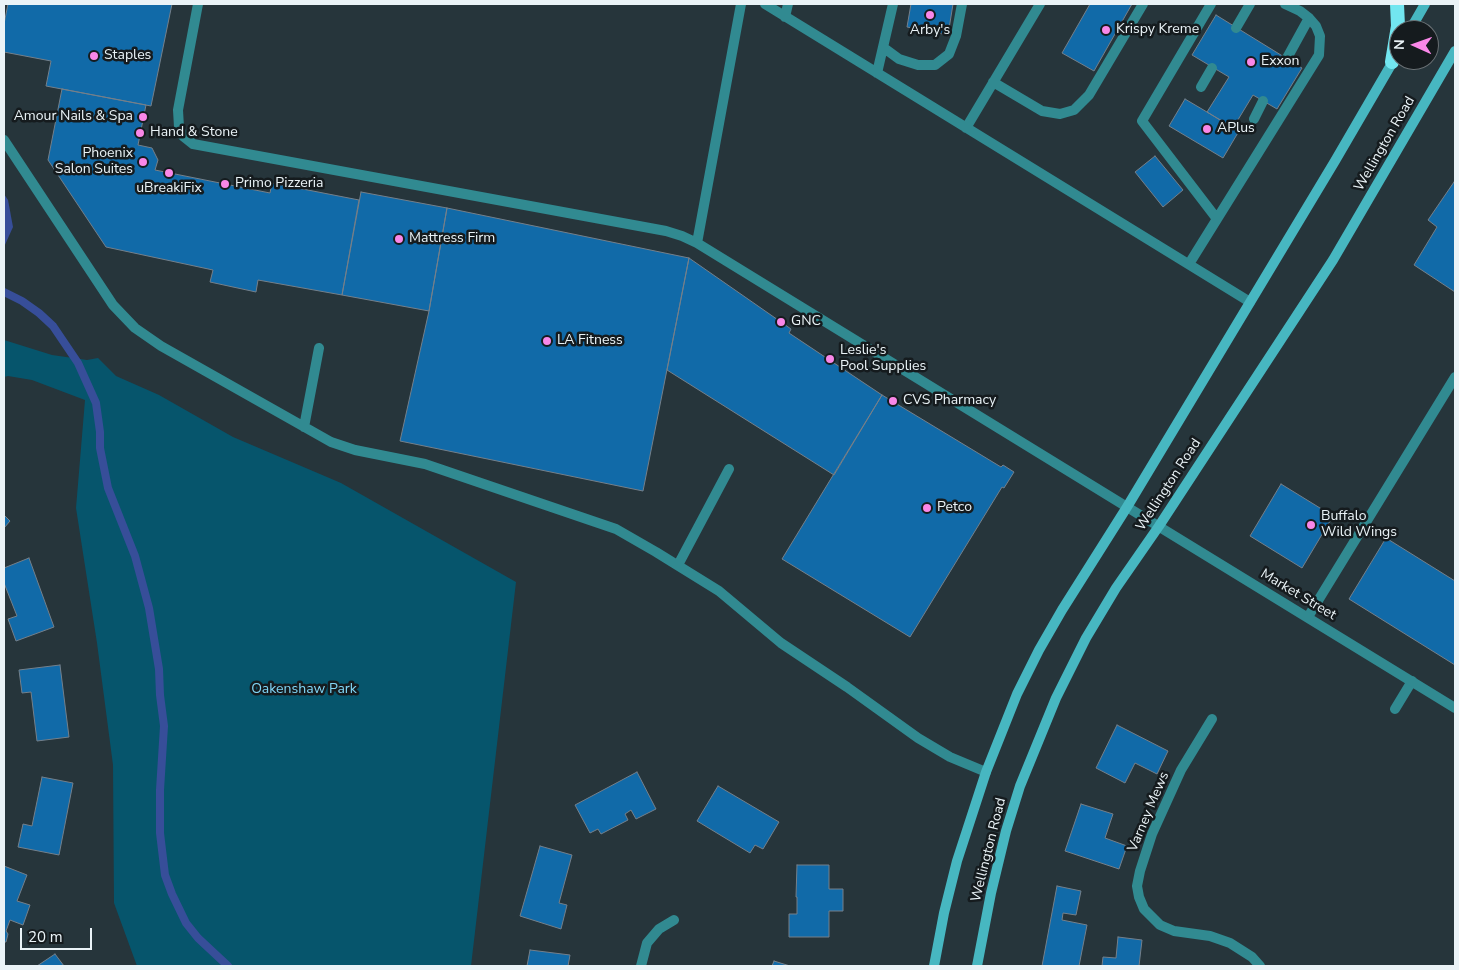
<!DOCTYPE html>
<html>
<head>
<meta charset="utf-8">
<style>
	body { margin:0 }
	#map { position:relative; width:1459px; height:970px; overflow:hidden; background:#26353b; font-family:"Nunito Sans",sans-serif }
	canvas { display:block }
	.frame { position:absolute; inset:0; border:5px solid #eaf3f7; pointer-events:none }
	.north { position:absolute; left:1389px; top:20px; width:50px; height:50px; box-sizing:border-box; background:#151b1e; border:1px solid #6a7175; border-radius:50%; rotate:272deg; font-size:14px; font-weight:700; line-height:20px; text-align:center; color:#eaf3f7 }
	.north::after { content:''; display:block; margin:auto; width:18px; height:22px; background:#f987e8; clip-path:polygon(50% 0,100% 100%,50% 72%,0 100%) }
	.scale { position:absolute; left:20px; top:928px; width:72px; height:22px; box-sizing:border-box; border:2px solid #eaf3f7; border-top:0; padding-left:6px; font-size:15px; line-height:18px; white-space:nowrap; color:#eaf3f7; -webkit-text-stroke:4px #151b1e; paint-order:stroke }
</style>
</head>
<body>
<div id="map">
<canvas width="1459" height="970"></canvas>
<div class="frame"></div>
<div class="north">N</div>
<div class="scale">20 m</div>
</div>
<script>
const ctx = document.querySelector('canvas').getContext('2d');
ctx.lineJoin = 'round';
function paint(path, color) {
  ctx.fillStyle = color;
  ctx.fill(path, 'evenodd');
}
function poly(rows) {
  const path = new Path2D();
  for (const r of rows) {
    path.moveTo(r[0], r[1]);
    for (let i = 2; i < r.length; i += 2) path.lineTo(r[i], r[i + 1]);
  }
  return path;
}
function stroke(path, color, width, dash) {
  ctx.strokeStyle = color;
  ctx.lineWidth = width;
  ctx.lineCap = dash ? 'butt' : 'round';
  ctx.setLineDash(dash || []);
  ctx.stroke(path);
}
function label(font, color, halo, rows, align = 'center') {
  ctx.font = font + ' "Nunito Sans",sans-serif';
  ctx.lineWidth = 5;
  ctx.setLineDash([]);
  ctx.textBaseline = 'middle';
  ctx.strokeStyle = halo;
  ctx.fillStyle = color;
  for (const [text, x, y, turn = 0] of rows) {
    ctx.save();
    ctx.translate(x, y);
    ctx.rotate((+turn || 0) * Math.PI / 180);
    ctx.textAlign = isNaN(turn) ? turn : align;
    if (halo) ctx.strokeText(text, 0, 0);
    ctx.fillText(text, 0, 0);
    ctx.restore();
  }
}
const green = poly([
	[4,340,52,355,87,360,98,358,116,376,159,395,233,437,341,483,516,582,471,966,137,966,114,903,113,765,97,643,76,508,85,400,32,380,8,376,4,377]
]);
const water = poly([
	[4,194,8,200,13,227,4,247]
]);
const stream = poly([
	[4,292,22,301,39,313,53,326,78,363,96,403,100,432,100,448,108,488,135,556,149,608,159,669,160,695,164,726,160,790,160,833,165,875,172,894,186,923,198,938,228,966]
]);
const building = poly([
	[8,4,172,4,151,106,46,86,51,61,4,52,4,24,8,4],
	[911,4,953,4,948,35,907,27,911,4],
	[1090,4,1132,4,1094,71,1062,53,1090,4],
	[1216,15,1302,68,1277,109,1253,95,1233,128,1207,112,1229,77,1192,55,1216,15],
	[62,89,146,105,138,145,152,148,158,160,155,170,270,193,272,183,359,200,342,295,258,280,256,292,210,282,213,270,106,247,48,160,62,89],
	[1185,99,1239,131,1223,158,1169,126,1185,99],
	[1155,156,1183,190,1163,207,1135,172,1155,156],
	[1454,182,1455,182,1455,292,1414,265,1437,227,1428,220,1454,182],
	[361,192,447,208,429,311,342,295,361,192],
	[447,208,689,258,643,491,400,441,429,311,447,208],
	[689,258,791,329,789,333,882,395,834,475,667,370,689,258],
	[882,395,1001,467,1003,465,1014,472,1004,488,1002,487,910,637,782,559,882,395],
	[1281,484,1333,516,1302,568,1250,536,1281,484],
	[4,515,10,521,4,528,4,515],
	[1386,538,1455,581,1455,665,1349,599,1386,538],
	[29,558,54,627,16,641,8,619,17,616,4,583,4,568,29,558],
	[60,665,69,737,37,741,31,692,22,693,19,670,60,665],
	[1117,725,1168,751,1157,774,1135,763,1125,783,1096,768,1117,725],
	[637,772,656,809,636,819,631,810,625,814,628,820,601,834,598,829,590,833,575,805,637,772],
	[42,777,73,783,59,855,18,847,23,824,32,826,42,777],
	[718,786,779,822,763,849,755,845,750,853,697,821,718,786],
	[1081,804,1113,814,1105,838,1127,846,1119,869,1065,851,1081,804],
	[540,846,572,855,559,903,567,905,561,929,520,916,540,846],
	[797,865,829,865,829,889,843,889,843,911,829,911,829,937,789,937,789,914,797,914,797,897,796,897,797,865],
	[4,866,27,875,17,901,30,905,23,925,10,920,6,931,8,934,6,942,4,942,4,866],
	[1057,886,1081,891,1076,915,1063,913,1062,920,1087,925,1079,966,1042,966,1057,886],
	[1118,937,1142,940,1139,966,1102,966,1103,957,1116,958,1118,937],
	[530,950,570,955,568,966,527,966,530,950],
	[55,954,64,966,37,966,55,954],
	[774,961,790,966,772,966,774,961]
]);
const service = poly([
	[198,4,178,110,179,127,183,136,193,144,666,231,682,236,697,243,1127,507],
	[765,4,1250,302],
	[1211,4,1142,121,1217,219],
	[785,17,788,4],
	[1236,28,1250,4],
	[884,48,899,59,918,65,935,65,949,54,956,36,962,4],
	[1287,58,1309,18],
	[877,73,893,4],
	[993,82,1042,111,1060,114,1074,110,1089,95,1143,4],
	[1201,87,1212,68],
	[1254,119,1263,101],
	[966,128,1040,4],
	[4,140,113,305,135,328,161,346,331,442,355,450,425,464,616,529,656,552,719,591,781,643,847,687,918,738,950,757,986,772],
	[697,243,741,4],
	[1189,264,1319,55,1320,36,1316,26,1309,18,1300,11,1285,4],
	[304,427,319,348],
	[678,565,729,469],
	[1308,617,1455,377],
	[1395,709,1412,681]
]);
const minor = poly([
	[1127,507,1455,708],
	[1212,719,1181,770,1152,834,1140,871,1137,886,1139,897,1144,909,1160,925,1174,931,1210,936,1230,943,1252,957,1260,966],
	[641,966,647,943,659,929,674,920]
]);
const secondary = poly([
	[1410,30,1425,4],
	[934,966,944,913,957,861,986,772,1017,694,1039,650,1062,610,1127,507,1335,161,1395,58],
	[977,966,991,893,1006,831,1020,786,1056,698,1086,638,1116,588,1159,526,1333,260,1455,51]
]);
const trunk = poly([
	[1392,62,1398,26,1397,4]
]);
const markers = [
	[930,15,5,"#f987e8"],
	[1106,30,5,"#f987e8"],
	[94,56,5,"#f987e8"],
	[1251,62,5,"#f987e8"],
	[143,117,5,"#f987e8"],
	[1207,129,5,"#f987e8"],
	[140,133,5,"#f987e8"],
	[143,162,5,"#f987e8"],
	[169,173,5,"#f987e8"],
	[225,184,5,"#f987e8"],
	[399,239,5,"#f987e8"],
	[781,322,5,"#f987e8"],
	[547,341,5,"#f987e8"],
	[830,359,5,"#f987e8"],
	[893,401,5,"#f987e8"],
	[927,508,5,"#f987e8"],
	[1311,525,5,"#f987e8"]
];
const poiNames = [
	["Krispy Kreme",1116,30],
	["Arby's",930,31,"center"],
	["Staples",104,56],
	["Exxon",1261,62],
	["Amour Nails & Spa",133,117,"right"],
	["APlus",1217,129],
	["Hand & Stone",150,133],
	["Phoenix",133,154,"right"],
	["Salon Suites",133,170,"right"],
	["Primo Pizzeria",235,184],
	["uBreakiFix",169,189,"center"],
	["Mattress Firm",409,239],
	["GNC",791,322],
	["LA Fitness",557,341],
	["Leslie's",840,351],
	["Pool Supplies",840,367],
	["CVS Pharmacy",903,401],
	["Petco",937,508],
	["Buffalo",1321,517],
	["Wild Wings",1321,533]
];
const streetNames = [
	["Wellington Road",1385,144,-60],
	["Wellington Road",1169,485,-57],
	["Market Street",1298,595,31],
	["Varney Mews",1149,812,-67],
	["Wellington Road",989,850,-76]
];
const parkNames = [
	["Oakenshaw Park",304,690]
];
paint(green, '#06556c');
paint(water, '#374e99');
stroke(stream, '#374e99', 8);
paint(building, '#116aa8');
stroke(building, '#74808b', 1);
stroke(service, '#318a91', 10);
stroke(minor, '#318a91', 10);
stroke(secondary, '#47b7c1', 10);
stroke(trunk, '#72e6f0', 14);
for (const [x, y, r, color] of markers) {
  const dot = new Path2D();
  dot.arc(x, y, r, 0, 2 * Math.PI);
  ctx.fillStyle = color;
  ctx.fill(dot);
  stroke(dot, '#151b1e', 2);
}
label('14px', '#eaf3f7', '#151b1e', poiNames, 'left');
label('14px', '#eaf3f7', '#151b1e', streetNames);
label('14px', '#81d5f5', '#151b1e', parkNames);
</script>
</body>
</html>
